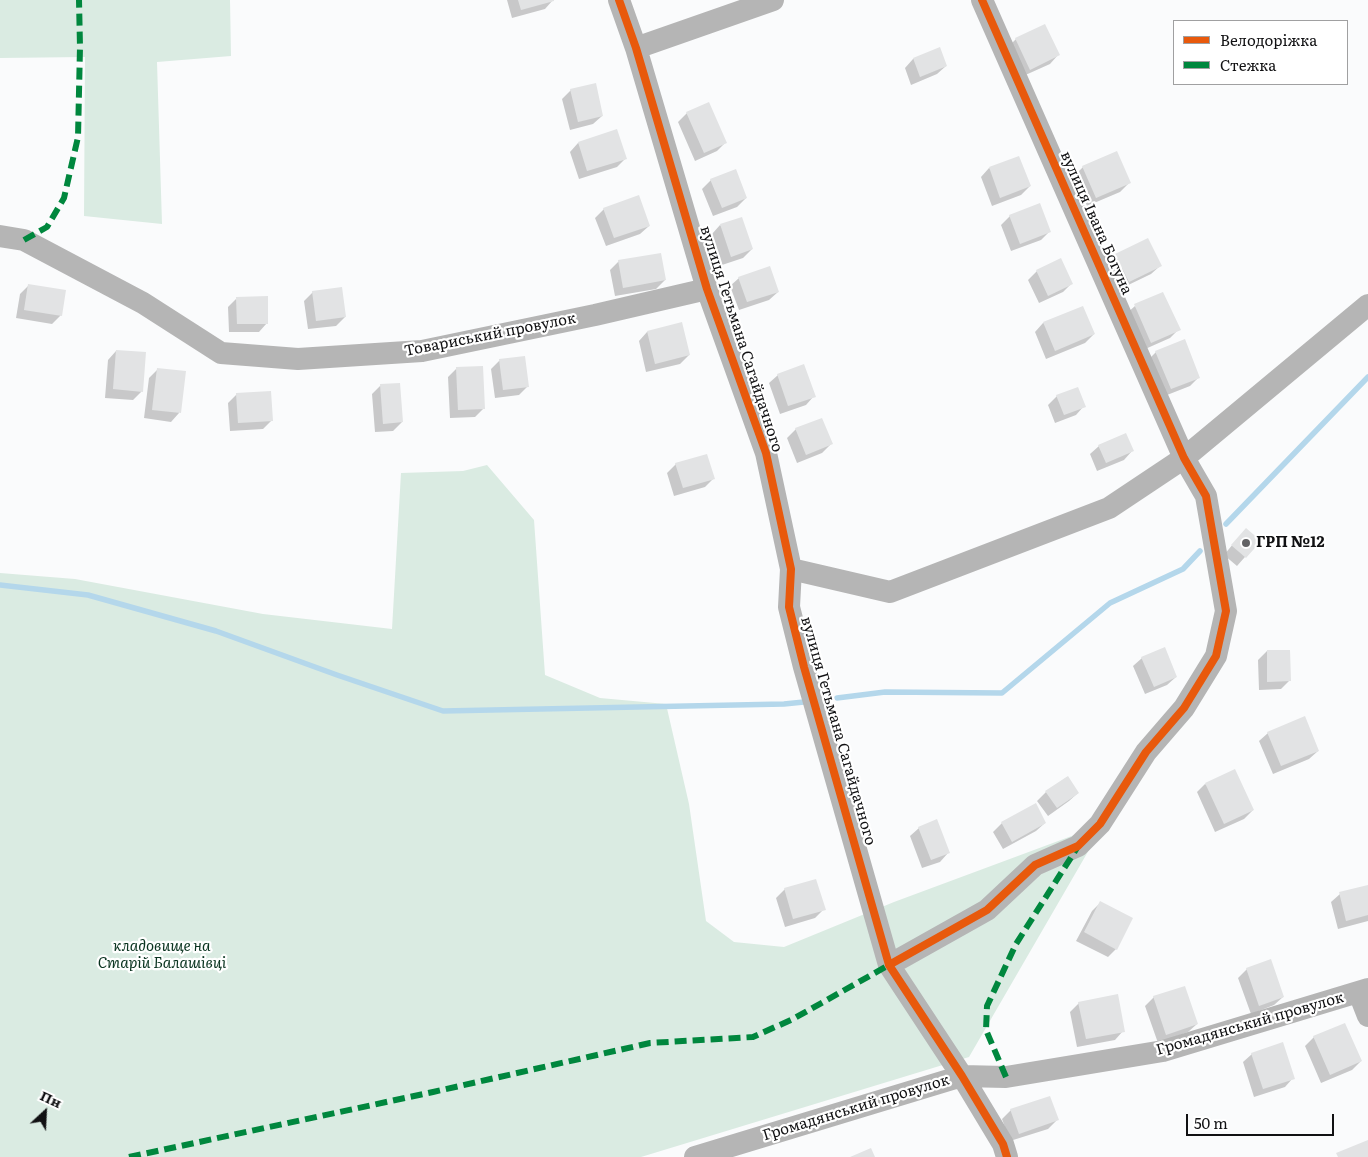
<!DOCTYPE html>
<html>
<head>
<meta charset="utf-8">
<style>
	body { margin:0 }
	#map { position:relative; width:1368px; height:1157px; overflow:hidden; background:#fafbfc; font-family:Literata,serif }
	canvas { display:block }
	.legend { position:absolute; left:1173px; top:20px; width:175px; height:65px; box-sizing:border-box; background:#fff; border:1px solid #a0a0a1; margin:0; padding:6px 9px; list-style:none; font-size:15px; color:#111113 }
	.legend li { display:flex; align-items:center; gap:10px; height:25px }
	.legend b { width:25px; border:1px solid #a0a0a1 }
	.north { position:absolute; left:20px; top:1087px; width:50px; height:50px; -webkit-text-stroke:4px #fff; paint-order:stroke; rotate:25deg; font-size:14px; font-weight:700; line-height:20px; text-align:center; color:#111113 }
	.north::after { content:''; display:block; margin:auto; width:18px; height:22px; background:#111113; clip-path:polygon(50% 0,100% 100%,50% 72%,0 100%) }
	.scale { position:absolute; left:1186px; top:1114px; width:148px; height:22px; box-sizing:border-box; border:2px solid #111113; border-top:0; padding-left:6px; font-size:15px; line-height:18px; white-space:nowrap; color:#111113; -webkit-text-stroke:4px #fff; paint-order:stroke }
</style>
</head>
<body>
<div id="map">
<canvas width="1368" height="1157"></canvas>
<ul class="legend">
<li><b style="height:6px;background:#e8590c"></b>Велодоріжка</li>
<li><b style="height:6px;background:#00873e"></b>Стежка</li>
</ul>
<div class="north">Пн</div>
<div class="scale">50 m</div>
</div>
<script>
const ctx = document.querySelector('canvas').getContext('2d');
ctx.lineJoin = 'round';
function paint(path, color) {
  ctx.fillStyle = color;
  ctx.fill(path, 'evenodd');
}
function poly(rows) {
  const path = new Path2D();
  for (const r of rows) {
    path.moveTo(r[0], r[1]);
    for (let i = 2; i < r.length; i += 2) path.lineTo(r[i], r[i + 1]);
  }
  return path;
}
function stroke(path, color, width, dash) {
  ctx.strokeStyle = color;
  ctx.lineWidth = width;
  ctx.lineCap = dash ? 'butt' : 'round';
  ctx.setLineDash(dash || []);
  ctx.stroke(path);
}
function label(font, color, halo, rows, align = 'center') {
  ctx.font = font + ' Literata,serif';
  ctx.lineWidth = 4.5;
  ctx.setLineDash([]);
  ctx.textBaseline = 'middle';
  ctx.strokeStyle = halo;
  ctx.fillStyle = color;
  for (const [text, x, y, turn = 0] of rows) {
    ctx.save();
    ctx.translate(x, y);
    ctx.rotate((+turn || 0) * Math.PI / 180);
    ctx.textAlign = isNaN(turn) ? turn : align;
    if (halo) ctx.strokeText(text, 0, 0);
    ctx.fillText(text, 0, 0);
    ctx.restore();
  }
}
const green = poly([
	[0,0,230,0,231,56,157,62,162,224,84,216,85,57,0,58],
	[487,465,534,520,545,675,600,698,666,704,689,804,706,921,734,942,784,947,894,902,1104,824,969,1057,641,1157,0,1157,0,573,75,579,263,614,392,629,401,473,463,471]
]);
const shadow = poly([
	[507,0,553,0,545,9,512,18],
	[1016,39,1058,55,1050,64,1021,77,1007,48],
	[939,49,946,66,937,74,911,85,905,68,913,59],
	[571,90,602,116,593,124,570,130,562,99],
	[687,113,725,143,717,151,695,161,678,122],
	[578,143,625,159,617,167,579,179,570,152],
	[1083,167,1129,183,1120,192,1087,206,1074,176],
	[989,168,1030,186,1021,195,992,206,981,177],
	[711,180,746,198,737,207,713,216,702,189],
	[604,209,649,226,640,234,606,246,595,218],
	[1010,216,1050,231,1041,240,1011,251,1001,225],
	[720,225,752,249,743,258,722,265,712,234],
	[1116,255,1160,266,1151,274,1120,289,1107,263],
	[619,261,665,280,656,289,615,296,610,270],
	[1037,271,1072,283,1063,292,1039,303,1028,280],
	[739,278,778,292,769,300,739,310,730,286],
	[29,285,61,315,52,324,16,318,20,294],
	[313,292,345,317,336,326,308,329,304,301],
	[236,299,267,323,259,332,229,332,228,307],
	[1135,306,1179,329,1170,338,1143,350,1126,314],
	[1043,323,1094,334,1085,343,1046,359,1035,332],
	[681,324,689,355,680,364,646,372,639,341,647,332],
	[116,351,142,391,133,400,105,398,108,360],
	[1156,352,1199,377,1190,386,1162,397,1147,361],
	[500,360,527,387,519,395,495,398,491,369],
	[457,368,484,408,475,417,450,418,448,377],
	[158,369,184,372,179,413,171,422,144,418,149,378],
	[778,375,814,396,806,405,780,414,769,383],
	[381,385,402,422,393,431,375,432,372,394],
	[237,394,272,420,263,429,230,431,228,403],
	[1057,396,1084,406,1076,415,1055,423,1048,405],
	[796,429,831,444,822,453,797,463,787,438],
	[1099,446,1132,451,1124,460,1097,471,1090,454],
	[676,464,713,479,705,487,674,496,667,473],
	[1238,538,1259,541,1237,566,1224,555],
	[1267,651,1289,681,1281,689,1259,690,1258,660],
	[1142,658,1176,677,1167,685,1145,694,1133,666],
	[1268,733,1318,751,1309,759,1273,774,1259,741],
	[1067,777,1078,793,1069,801,1048,816,1037,801,1046,792],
	[1205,784,1253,810,1244,819,1215,832,1197,792],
	[1002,823,1045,823,1036,831,1003,849,993,832],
	[919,828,948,853,940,862,922,868,910,836],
	[1368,886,1368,921,1338,929,1331,902,1340,894],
	[785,889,824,909,815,918,785,927,776,898],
	[1100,903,1116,949,1108,957,1076,941,1092,911],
	[1247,969,1283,997,1274,1005,1251,1014,1238,978],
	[1154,997,1197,1024,1188,1032,1158,1043,1145,1006],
	[1079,1003,1123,1031,1115,1040,1077,1047,1070,1012],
	[1314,1037,1361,1061,1352,1070,1321,1083,1305,1046],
	[1252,1054,1293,1078,1285,1087,1254,1097,1243,1062],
	[1011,1110,1057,1120,1048,1129,1010,1141,1002,1119]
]);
const stream = poly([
	[1226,524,1368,377],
	[0,585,88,595,216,631,337,675,443,711,784,704,804,702],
	[837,698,885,692,1002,693,1110,603,1183,569,1200,551]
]);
const building = poly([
	[518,0,554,0,554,1,521,10],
	[1045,24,1060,55,1030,70,1015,38],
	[940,47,947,66,920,77,913,58],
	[596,83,603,116,578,122,570,89],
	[709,102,727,143,704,153,686,112],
	[617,129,627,159,587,171,578,142],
	[1117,151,1131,183,1096,198,1082,166],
	[1019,156,1031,186,1000,198,989,167],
	[736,169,747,198,722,208,710,179],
	[639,195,650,226,614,238,603,208],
	[1040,203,1051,232,1020,244,1009,215],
	[742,217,753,249,731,257,720,224],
	[1148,238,1162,266,1129,282,1115,254],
	[661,253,666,280,623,288,618,260],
	[1061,258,1073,284,1048,296,1036,270],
	[770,266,779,292,747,302,738,277],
	[28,284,66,290,62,316,24,310],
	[342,287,346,317,316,321,312,291],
	[1163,292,1181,330,1151,343,1134,304],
	[268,296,268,324,237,324,236,297],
	[1083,306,1095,334,1055,351,1043,322],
	[682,322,690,355,655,364,647,331],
	[1185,339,1200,378,1171,389,1155,351],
	[116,350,146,352,143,392,113,389],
	[525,356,529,387,503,390,499,359],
	[804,364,816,397,788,406,777,374],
	[483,366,485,409,458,410,456,367],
	[157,368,186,371,181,413,152,410],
	[400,383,403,422,383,424,380,384],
	[1078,387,1086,407,1064,415,1056,395],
	[271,391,273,421,238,423,236,393],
	[822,418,833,444,806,455,795,428],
	[1126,433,1134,451,1106,463,1098,445],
	[707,454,715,479,683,488,675,463],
	[1246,528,1261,541,1246,558,1231,545],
	[1165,647,1177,677,1154,687,1141,657],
	[1267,650,1290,650,1291,681,1267,682],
	[1305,716,1319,751,1281,766,1267,732],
	[1235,769,1254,810,1224,824,1205,783],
	[1068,776,1079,793,1057,808,1045,791],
	[1036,803,1046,823,1012,842,1001,822],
	[937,819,950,853,931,860,918,827],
	[816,879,826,910,793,919,784,888],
	[1368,885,1368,915,1346,921,1339,892],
	[1100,901,1133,918,1117,950,1084,932],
	[1271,959,1284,997,1259,1006,1246,968],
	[1185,986,1198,1024,1166,1035,1153,996],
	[1118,994,1125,1032,1086,1039,1078,1002],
	[1345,1023,1362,1061,1330,1075,1313,1036],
	[1283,1042,1295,1079,1263,1089,1251,1053],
	[1050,1096,1059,1120,1019,1134,1010,1109],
	[1368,1140,1368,1157,1338,1157,1336,1153],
	[871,1148,875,1157,850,1157]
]);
const minor = poly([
	[619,0,636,48,707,289,766,453,791,569,789,607,804,667,889,965,962,1076,1003,1144,1007,1157],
	[636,48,773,0],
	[0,236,24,240,143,303,221,353,298,359,422,351,595,315,707,289],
	[791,569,890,592,1109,508,1184,458,1368,305],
	[889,965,987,910,1035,865,1078,846,1100,824,1146,752,1184,708,1216,656,1226,611,1206,496,1184,458,982,0],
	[1359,993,1368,1016],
	[695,1157,962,1076,1006,1077,1163,1051,1368,989]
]);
const quiet = poly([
	[24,240,47,227,64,198,78,137,80,47,79,0],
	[1006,1077,986,1030,987,1006,1016,944,1077,848],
	[129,1157,433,1092,650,1043,753,1037,793,1019,889,965]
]);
const cycleway = poly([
	[619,0,636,48,707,289,766,453,791,569,789,607,804,667,889,965,962,1076,1003,1144,1007,1157],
	[889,965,987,910,1035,865,1078,846,1100,824,1146,752,1184,708,1216,656,1226,611,1206,496,1184,458,982,0]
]);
const markers = [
	[1246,543,5,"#636365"]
];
const streetNames = [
	["вулиця Івана Богуна",1096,223,66],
	["Товариський провулок",490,335,-11],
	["вулиця Гетьмана Сагайдачного",741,339,72],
	["вулиця Гетьмана Сагайдачного",838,731,74],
	["Громадянський провулок",1250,1024,-16],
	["Громадянський провулок",856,1108,-17]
];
const poiNames = [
	["ГРП №12",1256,543]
];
const parkNames = [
	["кладовище на",162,947],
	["Старій Балашівці",162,964]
];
paint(green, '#daebe2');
paint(shadow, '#0003');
stroke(stream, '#b4d7eb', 5.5);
paint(building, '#e2e3e4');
stroke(minor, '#b5b5b5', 22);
stroke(quiet, '#00873e', 6, [12, 6]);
stroke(cycleway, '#e8590c', 8);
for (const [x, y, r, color] of markers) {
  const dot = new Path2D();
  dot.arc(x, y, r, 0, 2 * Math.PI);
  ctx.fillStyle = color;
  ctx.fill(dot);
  stroke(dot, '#fff', 2);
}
label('15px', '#111113', '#fff', streetNames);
label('bold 15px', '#111113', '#fff', poiNames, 'left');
label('italic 15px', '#09331f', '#fff', parkNames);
</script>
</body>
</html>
